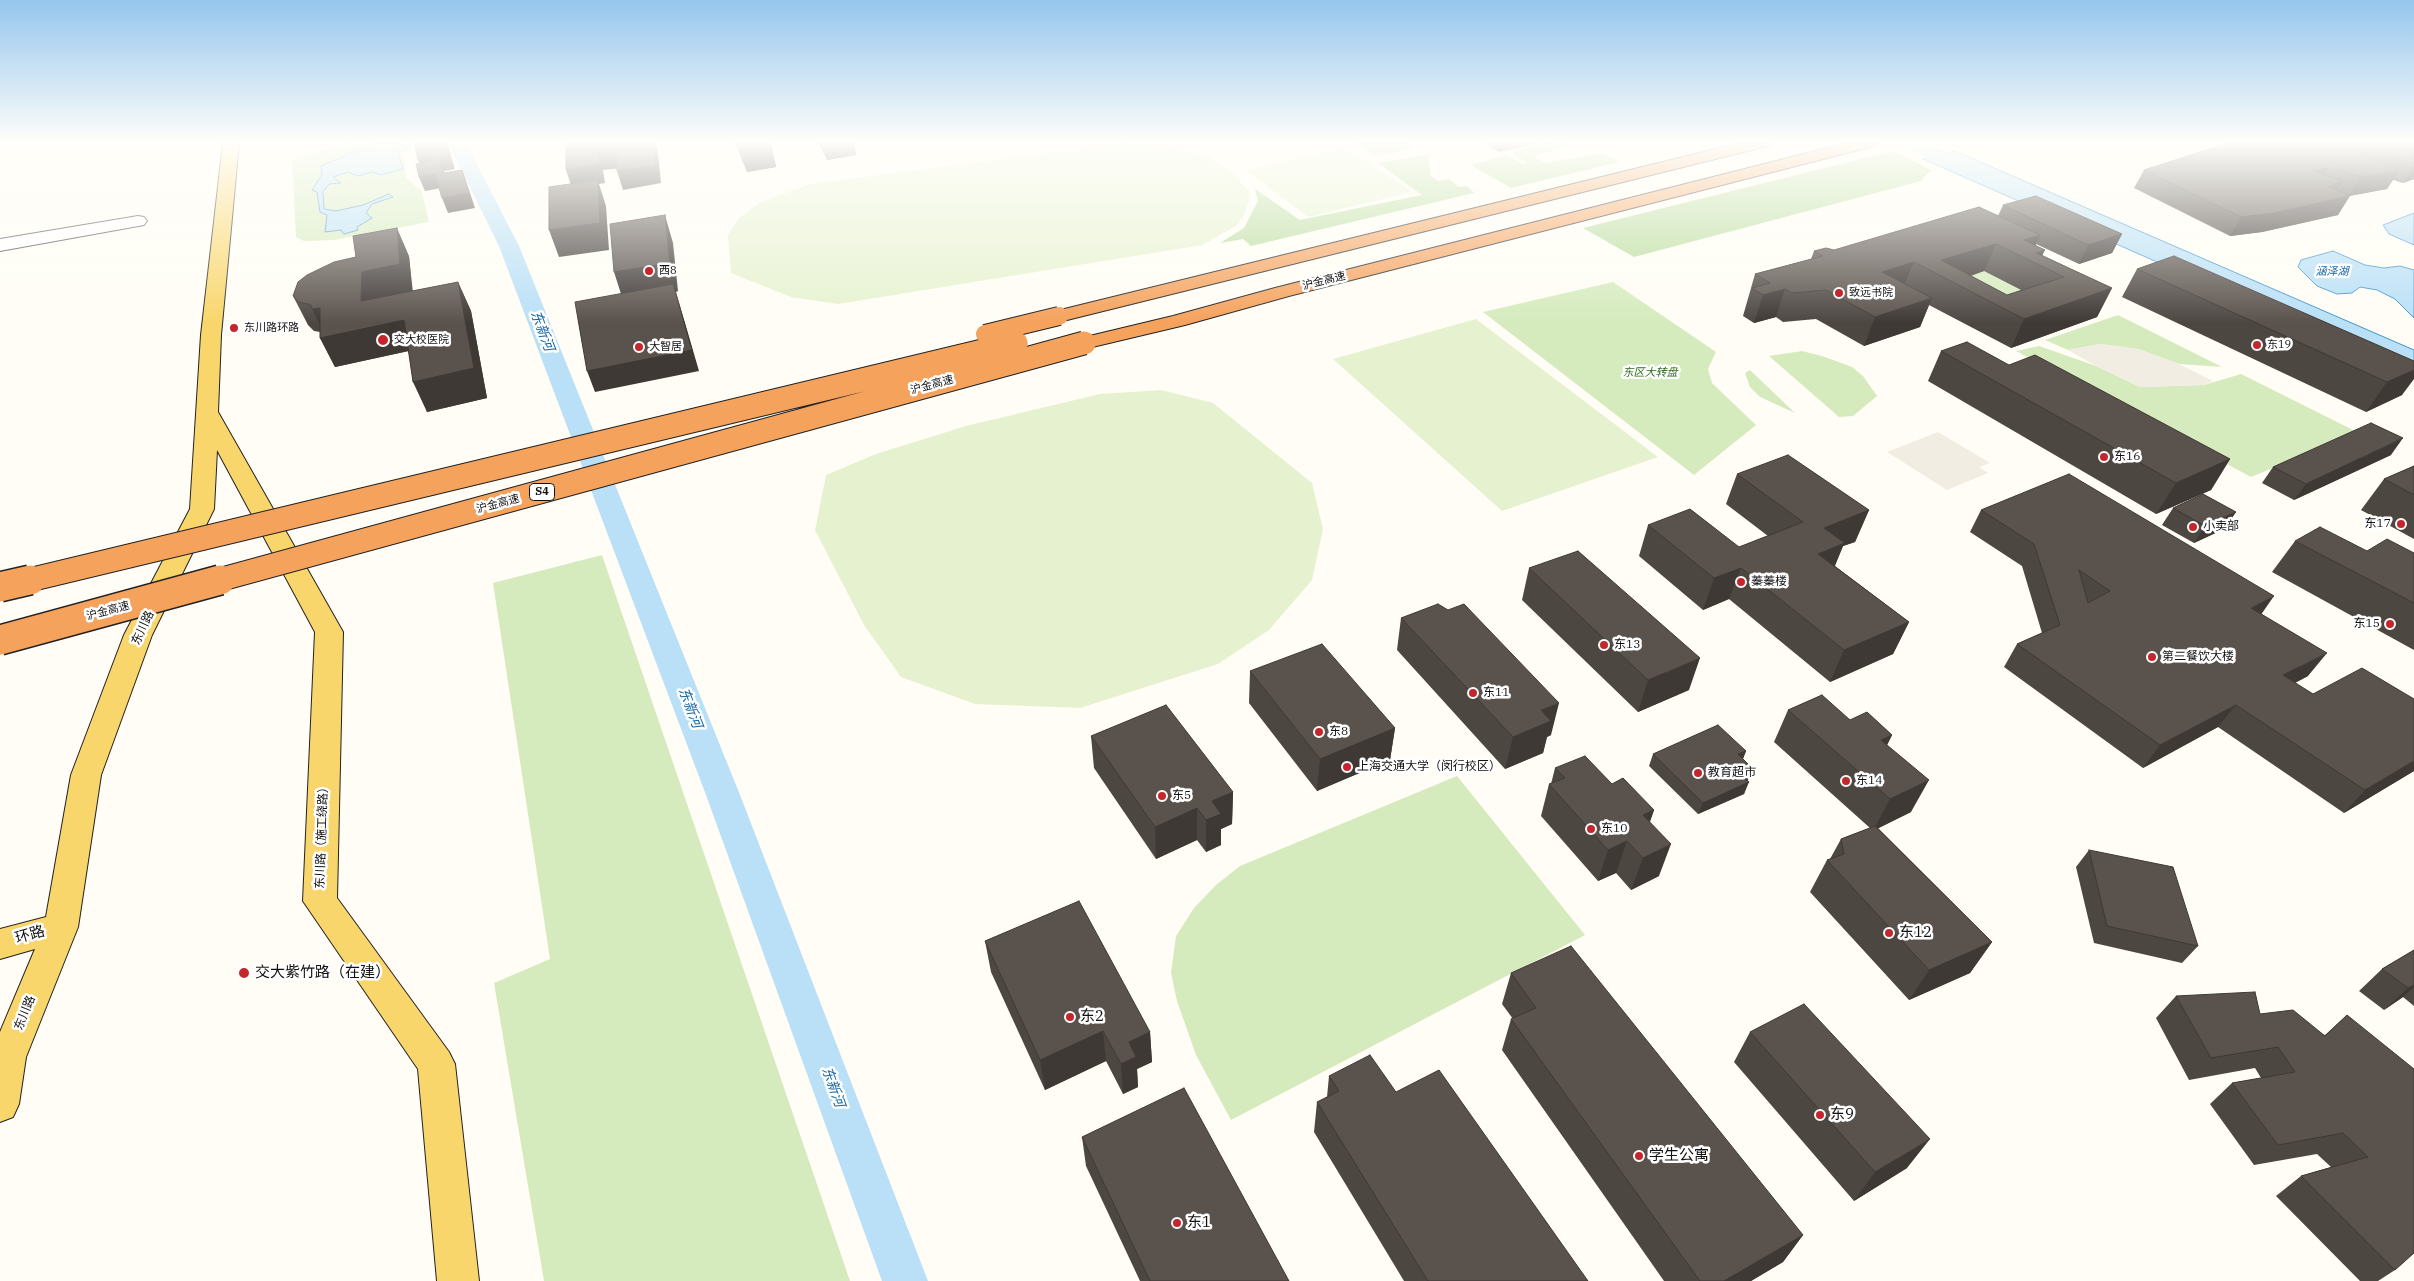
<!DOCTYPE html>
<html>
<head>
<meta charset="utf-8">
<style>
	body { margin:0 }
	canvas { display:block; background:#fffdf5 }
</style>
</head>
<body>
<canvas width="2414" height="1281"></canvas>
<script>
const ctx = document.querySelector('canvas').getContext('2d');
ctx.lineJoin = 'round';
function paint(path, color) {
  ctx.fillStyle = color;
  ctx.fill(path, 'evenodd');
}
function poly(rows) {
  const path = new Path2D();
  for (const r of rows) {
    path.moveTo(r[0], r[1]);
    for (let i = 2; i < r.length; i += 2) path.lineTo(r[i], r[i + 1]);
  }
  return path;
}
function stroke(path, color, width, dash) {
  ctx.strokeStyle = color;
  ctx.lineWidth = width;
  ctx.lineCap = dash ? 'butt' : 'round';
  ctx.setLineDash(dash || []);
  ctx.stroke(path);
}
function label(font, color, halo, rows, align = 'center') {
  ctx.font = font + ' "IBM Plex Serif","Noto Sans SC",serif';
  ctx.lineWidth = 5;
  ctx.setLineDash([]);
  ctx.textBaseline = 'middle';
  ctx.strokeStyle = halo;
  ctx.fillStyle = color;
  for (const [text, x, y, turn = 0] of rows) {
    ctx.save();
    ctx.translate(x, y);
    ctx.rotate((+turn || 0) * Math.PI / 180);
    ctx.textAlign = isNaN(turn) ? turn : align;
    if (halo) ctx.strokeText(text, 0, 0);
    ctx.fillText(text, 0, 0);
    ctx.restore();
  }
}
const green = poly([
	[350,143,409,143,413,147,403,153,406,177,422,192,429,222,334,240,304,241,296,237,292,160,301,156],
	[1984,271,2034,297,1929,288],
	[1613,282,1716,352,1708,369,1712,383,1756,425,1694,475,1483,312],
	[2118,315,2222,367,2179,364,2138,349,2100,344,2068,350,2045,340],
	[2039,346,2096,366,2140,387,2204,385,2241,374,2359,433,2251,477,2016,351],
	[1802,351,1822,356,1852,367,1863,376,1877,396,1853,416,1839,417,1769,356],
	[1750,370,1795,413,1760,397,1750,387,1745,373],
	[602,555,850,1281,544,1281,494,983,550,959,493,583],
	[1457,776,1585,935,1231,1120,1196,1055,1177,1001,1171,973,1176,936,1194,908,1216,885,1240,866]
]);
const forest = poly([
	[1357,143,1406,143,1414,148,1376,156],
	[1548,143,1574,144,1534,156,1543,163,1602,153,1619,162,1511,188,1471,165,1507,155,1522,164,1527,163,1512,152],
	[1893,151,1931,170,1921,181,1634,257,1583,228],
	[1429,154,1430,175,1438,181,1449,179,1459,187,1467,186,1474,193,1251,246,1243,239,1220,243,1244,228,1258,201,1255,189,1300,220,1422,195,1378,163]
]);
const pitch = poly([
	[1124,143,1173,147,1208,156,1231,171,1251,194,1244,215,1236,226,1202,245,838,304,791,297,731,273,728,235,739,218,759,203,810,184],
	[1345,147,1412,192,1308,217,1246,170],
	[1476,319,1658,457,1502,511,1333,359],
	[1161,390,1213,403,1312,483,1323,529,1312,580,1269,630,1218,664,1080,708,975,704,901,677,864,625,815,530,826,475,876,454,966,426,1100,394]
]);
const plaza = poly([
	[2100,344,2138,349,2179,364,2213,381,2204,385,2140,387,2096,366,2068,350],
	[1938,432,1990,463,1979,467,1988,473,1947,490,1887,452]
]);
const water = poly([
	[374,143,399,143,407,149,398,152,403,169,381,175,372,172,358,176,348,172,333,177,341,183,329,184,323,192,324,209,336,211,363,205,389,194,393,197,372,204,366,213,372,218,357,227,358,230,344,234,341,230,325,232,327,215,320,212,317,192,312,190,322,175,321,166,351,153,373,148,371,146,374,143],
	[1955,151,2414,350,2414,375,1923,159,1955,151],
	[2414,213,2414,245,2389,234,2383,225,2414,213],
	[2333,251,2365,265,2384,268,2400,266,2414,270,2414,318,2395,299,2377,290,2360,287,2352,293,2337,294,2317,286,2298,267,2301,260,2333,251]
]);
const canal = poly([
	[448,143,466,143,519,246,740,795,928,1281,882,1281,706,795,499,246,448,143],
	[1902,143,1927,143,1981,168,1983,172,1981,176,1967,176,1905,147,1902,143]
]);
const minor = poly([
	[138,216,144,217,147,221,144,225,0,251,0,239,138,216]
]);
const major = poly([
	[223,143,239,143,221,335,218,412,343,632,337,898,449,1052,455,1064,479,1281,437,1281,418,1069,303,901,315,632,217,450,214,509,152,635,101,775,78,927,26,1057,19,1104,13,1117,0,1122,0,1032,35,949,0,959,0,929,46,917,71,775,124,635,190,509,201,335,223,143]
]);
const highway = poly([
	[1740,143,1770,143,1768,146,1059,322,1052,320,1049,316,1052,312,1740,143],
	[1847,143,1876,143,1874,146,1289,296,1185,325,1084,349,1077,347,1074,343,1077,339,1173,316,1275,288,1847,143]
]);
const highwayBridgeFar2 = poly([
	[985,334,1059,316]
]);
const highwayBridgeFar1 = poly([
	[25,581,1016,343],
	[215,581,1084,343]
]);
const highwayBridge = poly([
	[0,587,30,580],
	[0,640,220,580]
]);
const wall = poly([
	[735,143,771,143,776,167,747,172],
	[818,143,854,143,856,155,827,160],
	[1485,143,1541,143,1498,152],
	[2228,143,2414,143,2414,179,2403,183,2393,180,2387,189,2349,196,2338,215,2262,232,2230,236,2134,188,2144,170],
	[2003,205,2122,234,2112,253,2079,264,2036,244,2036,245,2042,255,2112,288,2097,317,2011,348,1929,305,1920,327,1864,346,1816,319,1783,322,1776,317,1754,323,1743,316,1755,274,1811,259,1814,251,1834,250,1998,216],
	[1984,271,2021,290,2007,295,1971,276],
	[409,256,412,291,458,282,471,311,487,398,427,412,408,351,335,367,320,338,320,332,314,331,308,325,293,296,356,257],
	[2137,269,2414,361,2402,395,2366,412,2122,297],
	[1941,351,2009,365,2230,459,2211,490,2156,514,1928,381],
	[2391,455,2294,500,2262,483,2273,467],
	[2414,466,2414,539,2361,510,2384,479],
	[1737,474,1869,510,1855,542,1843,546,1835,566,1909,622,1893,654,1830,682,1729,599,1703,610,1639,556,1648,525,1739,547,1768,536,1726,504],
	[2173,508,2236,512,2224,529,2194,543,2162,525],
	[1981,510,2262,614,2308,676,2295,683,2313,694,2414,699,2414,771,2344,813,2218,727,2143,768,2004,667,2017,644,2042,633,2022,566,1970,532],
	[2295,541,2367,551,2414,553,2414,650,2272,572],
	[1529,568,1689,690,1638,712,1522,600],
	[1401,618,1551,735,1547,737,1543,753,1505,769,1397,650],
	[1250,671,1395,728,1390,760,1317,791,1249,703],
	[1788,710,1850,720,1892,735,1887,745,1911,812,1878,828,1992,942,1970,973,1909,1000,1810,892,1827,860,1830,859,1841,839,1870,828,1774,742],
	[1091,736,1233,792,1232,824,1221,829,1221,845,1206,852,1197,840,1156,859,1094,768],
	[1746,751,1743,759,1748,780,1744,794,1698,814,1649,766,1653,754],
	[1555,768,1612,784,1654,810,1650,822,1659,876,1631,890,1616,873,1598,881,1541,816,1549,784,1551,784],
	[2089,850,2198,946,2182,963,2094,943,2076,867],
	[985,941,1150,1032,1152,1062,1137,1069,1138,1087,1123,1094,1106,1061,1045,1090,991,972],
	[2414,950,2414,1006,2403,997,2384,1010,2359,991,2382,969],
	[1511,973,1803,1235,1783,1262,1751,1281,1664,1281,1502,1050,1511,1019,1513,1019,1502,1004],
	[2176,996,2325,1035,2347,1015,2395,1270,2378,1281,2360,1281,2276,1196,2301,1176,2331,1167,2317,1154,2254,1165,2210,1104,2232,1083,2261,1078,2255,1068,2189,1080,2156,1018],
	[1750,1032,1907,1168,1854,1201,1734,1062],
	[1329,1076,1396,1092,1588,1281,1404,1281,1314,1132,1317,1102,1327,1097],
	[1082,1137,1289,1281,1140,1281,1086,1166]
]);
const shadedWall = poly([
	[446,143,447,143,455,169,444,171,449,187,443,173,438,157],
	[654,143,656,143,658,153,661,183,623,190,617,171],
	[754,143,771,143,776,167,747,172,741,146],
	[823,143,854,143,856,155,827,160],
	[1500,143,1541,143,1498,152],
	[616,149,621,168,603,170,605,183,599,184,606,206,609,250,559,257,549,230,572,188,566,170,588,155,589,153],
	[429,158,435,172,424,174,418,160],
	[2414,165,2414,179,2403,183],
	[2329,167,2318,185,2313,171],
	[462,170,467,184,475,208,448,213,442,198],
	[2399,170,2387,189,2349,196,2361,177],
	[435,174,441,188,425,191,419,177],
	[2342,181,2330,200,2350,196,2338,215,2262,232,2230,236,2241,217,2329,187],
	[665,215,673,243,678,291,676,292,699,371,595,392,587,371,623,300,614,272],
	[397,228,409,256,413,293,404,320,418,349,335,367,320,338,326,336,312,309,361,301,362,272],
	[2122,234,2112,253,2079,264,2088,245],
	[2040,235,2029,260,2024,240],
	[1996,244,1984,271,1951,281,1941,260],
	[2045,250,2038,264,2036,253],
	[1914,262,1902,290,1882,272],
	[458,282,471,311,487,398,427,412,413,382],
	[2112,288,2097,317,2011,348,2024,319],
	[1785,289,1776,317,1754,323,1763,295],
	[1932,298,1920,327,1864,346,1875,317],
	[2414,370,2414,379,2402,395,2366,412,2387,382],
	[2403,438,2391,455,2294,500,2306,484],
	[2230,459,2211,490,2156,514,2176,483],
	[1869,510,1855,542,1843,546,1831,574,1805,585,1824,528],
	[2236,512,2224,529,2194,543,2205,526],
	[1741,568,1729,599,1703,610,1714,578],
	[2274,596,2258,619,2251,608],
	[1909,622,1893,654,1830,682,1844,650],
	[2327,653,2308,676,2265,698,2283,675],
	[1700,658,1689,690,1638,712,1648,680],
	[1559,703,1551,735,1547,737,1543,753,1505,769,1513,737,1541,710],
	[2236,705,2218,727,2143,768,2160,745],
	[1395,728,1390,760,1317,791,1320,759],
	[1892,735,1876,767,1881,740],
	[1746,751,1741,763,1738,754],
	[2414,761,2414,771,2344,813,2365,790],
	[1753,769,1748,780,1737,787,1749,782,1744,794,1698,814,1703,803],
	[1929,780,1911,812,1873,831,1890,799],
	[1233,792,1232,824,1221,829,1221,845,1206,852,1206,820,1212,801],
	[1197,808,1197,840,1156,859,1155,827],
	[1654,810,1642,842,1643,815],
	[1627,841,1616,873,1598,881,1608,850],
	[1671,844,1659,876,1631,890,1643,858],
	[1992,942,1970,973,1909,1000,1929,970],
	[2414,985,2414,987,2403,997,2384,1010,2408,988],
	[1103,1031,1106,1061,1045,1090,1040,1060],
	[1150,1032,1152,1062,1137,1069,1138,1087,1123,1094,1121,1064,1129,1042],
	[1930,1139,1907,1168,1854,1201,1875,1172],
	[1803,1235,1783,1262,1751,1281,1724,1281]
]);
const building = poly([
	[414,143,446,143,449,155,438,157,443,173,462,170,469,193,442,198,435,174,419,177,416,164,430,161,429,158,418,160,414,143],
	[566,143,654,143,655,165,617,171,616,149,589,153,588,155,598,154,599,164,566,170,566,143],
	[740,143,754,143,741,146,740,143],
	[2228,143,2333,143,2399,170,2361,177,2329,167,2313,171,2342,181,2329,187,2350,196,2274,213,2241,217,2144,170,2228,143],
	[2353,143,2414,143,2414,164,2353,143],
	[598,180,600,223,549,230,549,187,598,180],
	[2036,196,2122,234,2088,245,2003,205,2036,196],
	[1979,207,2040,235,2024,240,2045,250,2036,253,2112,288,2024,319,1914,262,1882,272,1932,298,1875,317,1826,290,1793,293,1785,289,1763,295,1752,288,1770,283,1755,274,1823,256,1814,251,1826,248,1834,250,1979,207],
	[1996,244,2064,277,2007,295,1941,260,1996,244],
	[665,215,670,263,614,272,610,224,665,215],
	[397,228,400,264,362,272,361,301,458,282,474,368,413,382,404,320,320,338,320,308,312,309,311,305,299,302,293,296,298,282,307,275,334,262,356,257,353,236,397,228],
	[2174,256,2414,361,2414,370,2387,382,2137,269,2174,256],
	[673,284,692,350,587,371,575,302,673,284],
	[1967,342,2009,365,2035,355,2230,459,2176,483,1941,351,1967,342],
	[2371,423,2403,438,2306,484,2273,467,2371,423],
	[1788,455,1869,510,1824,528,1845,543,1818,554,1909,622,1844,650,1741,568,1714,578,1648,525,1690,509,1739,547,1803,522,1737,474,1788,455],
	[2414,466,2414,495,2384,479,2414,466],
	[2069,474,2274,596,2251,608,2327,653,2283,675,2313,694,2362,668,2414,699,2414,761,2365,790,2236,705,2160,745,2017,644,2060,625,2034,544,1981,510,2069,474],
	[2079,570,2110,591,2088,603,2079,570],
	[2203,494,2236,512,2205,526,2173,508,2203,494],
	[2320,527,2367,551,2387,539,2414,553,2414,603,2295,541,2320,527],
	[1578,551,1700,658,1648,680,1529,568,1578,551],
	[1438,604,1448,610,1464,604,1559,703,1541,710,1551,721,1513,737,1401,618,1438,604],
	[1322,644,1395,728,1320,759,1250,671,1322,644],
	[1822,695,1850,720,1867,712,1892,735,1881,740,1929,780,1890,799,1788,710,1822,695],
	[1166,705,1233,792,1212,801,1221,814,1206,820,1197,808,1155,827,1091,736,1166,705],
	[1718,725,1746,751,1738,754,1753,769,1742,776,1749,782,1703,803,1653,754,1718,725],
	[1585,756,1612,784,1623,778,1654,810,1643,815,1671,844,1643,858,1627,841,1608,850,1549,784,1565,778,1555,768,1585,756],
	[1875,826,1992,942,1929,970,1827,860,1844,854,1841,839,1875,826],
	[2089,850,2173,867,2198,946,2107,926,2089,850],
	[1079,901,1150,1032,1129,1042,1136,1057,1121,1064,1103,1031,1040,1060,985,941,1079,901],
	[1571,946,1803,1235,1724,1281,1700,1281,1511,1019,1536,1008,1511,973,1571,946],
	[2414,950,2414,985,2408,988,2382,969,2414,950],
	[2255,992,2260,1014,2293,1010,2325,1036,2347,1015,2414,1069,2414,1253,2395,1270,2301,1176,2368,1157,2343,1133,2278,1145,2232,1083,2295,1072,2278,1047,2211,1058,2176,996,2255,992],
	[1804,1004,1930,1139,1875,1172,1750,1032,1804,1004],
	[1370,1055,1396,1092,1439,1070,1588,1281,1428,1281,1317,1102,1339,1091,1329,1076,1370,1055],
	[1184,1088,1289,1281,1150,1281,1082,1137,1184,1088]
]);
const markers = [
	[649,271,5,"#c4262e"],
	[1839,293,5,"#c4262e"],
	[234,328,5,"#c4262e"],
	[383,340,6,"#c4262e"],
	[2257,345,5,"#c4262e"],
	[639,347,5,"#c4262e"],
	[2104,457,5,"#c4262e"],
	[2401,524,5,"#c4262e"],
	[2193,527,5,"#c4262e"],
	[1741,582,5,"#c4262e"],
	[2390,624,5,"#c4262e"],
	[1604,645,5,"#c4262e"],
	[2152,657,5,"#c4262e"],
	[1473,693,5,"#c4262e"],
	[1319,732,5,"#c4262e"],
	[1347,767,5,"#c4262e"],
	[1698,773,5,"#c4262e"],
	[1846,781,5,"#c4262e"],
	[1162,796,5,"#c4262e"],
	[1591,829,5,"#c4262e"],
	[1889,933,5,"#c4262e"],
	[244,973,6,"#c4262e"],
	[1070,1017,5,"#c4262e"],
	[1820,1115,5,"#c4262e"],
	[1639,1156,5,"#c4262e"],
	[1177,1223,5,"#c4262e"]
];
const farPoinames = [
	["西8",659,271],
	["致远书院",1849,293],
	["东川路环路",244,328],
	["交大校医院",394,340],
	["东19",2267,345],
	["大智居",649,347]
];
const farWaternames = [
	["涵泽湖",2332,272]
];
const farStreetnames = [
	["沪金高速",1324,281,-14],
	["沪金高速",932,385,-15],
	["沪金高速",498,504,-15],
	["沪金高速",108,611,-15]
];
const farParknames = [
	["东区大转盘",1650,373]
];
const shields = [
	[542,492,25]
];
const shieldNames = [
	["S4",542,492]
];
const poiNames = [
	["东16",2114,457],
	["东17",2391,524,"right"],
	["小卖部",2203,527],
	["蓁蓁楼",1751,582],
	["东15",2380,624,"right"],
	["东13",1614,645],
	["第二餐饮大楼",2162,657],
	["东11",1483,693],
	["东8",1329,732],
	["上海交通大学（闵行校区）",1357,767],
	["教育超市",1708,773],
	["东14",1856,781],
	["东5",1172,796],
	["东10",1601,829]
];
const streetNames = [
	["东川路",143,628,-65],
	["东川路（施工绕路）",322,835,-88],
	["东川路",25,1013,-68]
];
const waterNames = [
	["东新河",542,331,69],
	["东新河",690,708,69],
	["东新河",833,1087,70]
];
const nearPoinames = [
	["东12",1899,933],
	["交大紫竹路（在建）",255,973],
	["东2",1080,1017],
	["东9",1830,1115],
	["学生公寓",1649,1156],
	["东1",1187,1223]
];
const nearStreetnames = [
	["环路",30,935,-16]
];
paint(green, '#d5ebbd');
paint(forest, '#b9dc9c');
paint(pitch, '#e6f2cf');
paint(plaza, '#f1ede2');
paint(water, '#b9e0f7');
stroke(water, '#3f96cf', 1);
paint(canal, '#b9e0f7');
stroke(minor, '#444', 2);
stroke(major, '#222', 2);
stroke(highway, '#222', 2);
paint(minor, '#fff');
paint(major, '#f9d66b');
paint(highway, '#f5a25d');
stroke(highwayBridgeFar2, '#222', 20, []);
stroke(highwayBridgeFar1, '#222', 25, []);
stroke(highwayBridge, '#222', 32, []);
stroke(highwayBridgeFar2, '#f5a25d', 18);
stroke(highwayBridgeFar1, '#f5a25d', 23);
stroke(highwayBridge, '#f5a25d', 29);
paint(wall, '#4d4742');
paint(shadedWall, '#3f3936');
paint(building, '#5a524d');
stroke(building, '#3f3936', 1);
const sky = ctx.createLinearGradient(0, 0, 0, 323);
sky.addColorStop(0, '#95c6ee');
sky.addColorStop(0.44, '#fffefa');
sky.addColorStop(1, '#fffefa00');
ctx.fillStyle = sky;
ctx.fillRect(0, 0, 2414, 323);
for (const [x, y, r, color] of markers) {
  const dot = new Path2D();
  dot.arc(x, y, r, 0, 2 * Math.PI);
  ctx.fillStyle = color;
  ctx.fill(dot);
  stroke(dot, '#fff', 2);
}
label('11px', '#111', '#fff', farPoinames, 'left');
label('italic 11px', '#1768a6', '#fff', farWaternames);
label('11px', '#111', '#fff', farStreetnames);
label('italic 11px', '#2f6b1f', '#fff', farParknames);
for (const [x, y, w] of shields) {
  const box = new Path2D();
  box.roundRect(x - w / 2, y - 8.5, w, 17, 4);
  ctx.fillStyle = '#fff';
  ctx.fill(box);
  stroke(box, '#111', 1);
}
label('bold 11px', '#111', null, shieldNames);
label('12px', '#111', '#fff', poiNames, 'left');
label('12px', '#111', '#fff', streetNames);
label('italic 14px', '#1768a6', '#fff', waterNames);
label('15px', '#111', '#fff', nearPoinames, 'left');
label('15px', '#111', '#fff', nearStreetnames);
</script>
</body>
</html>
